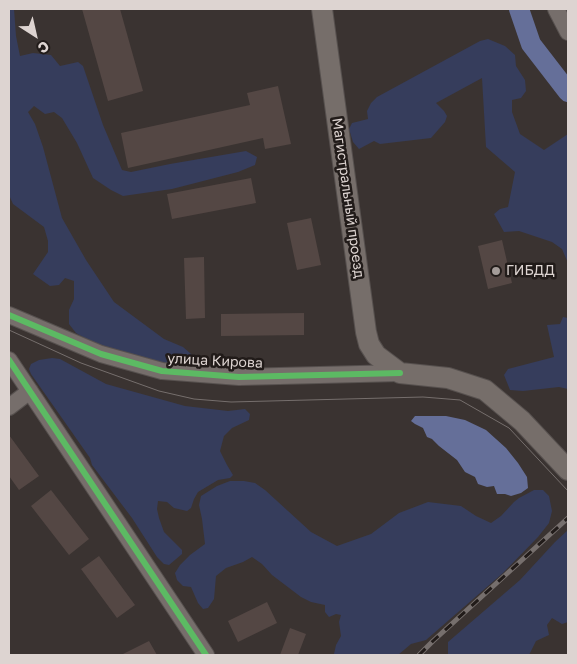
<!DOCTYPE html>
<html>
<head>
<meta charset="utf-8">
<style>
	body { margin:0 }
	#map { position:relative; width:577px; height:664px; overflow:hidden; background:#3a3331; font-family:"Golos Text",sans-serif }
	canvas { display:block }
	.frame { position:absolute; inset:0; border:10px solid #ddd4d1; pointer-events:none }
	.north { position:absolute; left:10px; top:10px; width:50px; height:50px; -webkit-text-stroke:4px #211b19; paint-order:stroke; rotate:145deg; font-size:14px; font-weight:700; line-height:20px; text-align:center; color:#ddd4d1 }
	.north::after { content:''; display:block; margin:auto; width:18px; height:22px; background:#ddd4d1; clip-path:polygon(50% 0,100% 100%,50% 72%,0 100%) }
</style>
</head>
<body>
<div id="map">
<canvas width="577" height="664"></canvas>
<div class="frame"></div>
<div class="north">С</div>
</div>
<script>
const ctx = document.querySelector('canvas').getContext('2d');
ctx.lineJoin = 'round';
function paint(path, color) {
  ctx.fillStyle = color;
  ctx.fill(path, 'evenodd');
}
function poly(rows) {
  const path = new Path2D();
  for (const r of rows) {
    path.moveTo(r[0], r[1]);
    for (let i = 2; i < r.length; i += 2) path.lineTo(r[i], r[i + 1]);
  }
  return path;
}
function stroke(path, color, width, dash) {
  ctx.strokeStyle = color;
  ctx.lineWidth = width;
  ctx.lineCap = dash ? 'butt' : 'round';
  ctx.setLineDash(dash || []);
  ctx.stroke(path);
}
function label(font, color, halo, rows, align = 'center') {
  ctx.font = font + ' "Golos Text",sans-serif';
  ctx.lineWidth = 5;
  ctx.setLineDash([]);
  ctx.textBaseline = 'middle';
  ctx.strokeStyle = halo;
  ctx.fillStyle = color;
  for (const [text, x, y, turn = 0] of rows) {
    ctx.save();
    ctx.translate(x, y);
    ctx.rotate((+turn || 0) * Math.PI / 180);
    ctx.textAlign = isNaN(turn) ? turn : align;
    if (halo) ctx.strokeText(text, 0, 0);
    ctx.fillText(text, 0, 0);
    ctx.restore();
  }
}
const green = poly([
	[9,9,14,9,16,36,20,56,33,53,51,55,60,66,78,62,83,66,103,125,122,170,131,172,170,164,246,151,257,157,255,165,238,172,172,189,123,196,111,190,93,178,77,143,62,118,54,112,45,114,34,106,28,112,35,124,43,147,62,218,86,260,114,302,164,339,183,347,198,360,190,367,165,364,134,355,100,347,76,333,69,324,69,310,74,299,74,281,65,278,59,285,50,286,33,274,48,252,48,241,44,227,13,204,9,195],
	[488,39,505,46,515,55,516,66,525,80,526,91,521,98,512,100,512,112,520,134,544,150,568,134,568,263,562,249,552,242,519,231,504,232,494,214,500,209,508,207,515,172,486,147,482,78,436,103,444,111,447,116,445,122,431,138,380,144,374,141,359,149,353,142,349,129,352,123,368,119,367,111,371,103,377,97,480,41],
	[563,317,568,318,568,389,559,387,523,391,510,390,504,375,508,369,554,357,547,325,560,324],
	[52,358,60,359,106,384,185,406,228,411,245,409,250,414,249,420,232,428,224,436,220,451,227,465,233,475,230,478,218,480,198,492,194,499,191,508,187,511,174,508,167,502,158,501,157,509,159,518,164,532,182,550,182,554,169,565,164,564,157,557,132,518,92,465,90,458,31,374,29,369,31,364,39,360],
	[230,481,244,481,255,483,265,490,311,532,337,546,371,534,399,513,428,502,461,506,476,516,491,523,501,516,514,502,519,498,534,490,543,490,549,496,552,511,549,523,538,537,503,573,426,640,411,644,398,655,317,655,318,654,334,654,336,645,341,636,339,622,341,615,336,614,329,617,325,612,325,605,311,602,301,597,272,575,262,564,252,557,243,562,226,568,216,576,214,599,208,608,203,609,198,603,191,587,183,586,177,580,175,573,180,565,190,555,205,544,202,519,199,505,201,496,217,486],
	[568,530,568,622,562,624,552,618,547,625,549,635,536,641,529,655,448,655,448,642,520,580,555,542]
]);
const water = poly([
	[415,416,446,416,465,420,486,430,506,448,518,463,527,477,528,488,521,493,511,496,505,494,497,494,494,486,487,487,478,484,475,477,465,472,457,460,439,446,432,439,427,437,423,428,415,424,411,421]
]);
const river = poly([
	[519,9,531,44,568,92]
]);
const building = poly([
	[82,9,120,9,143,91,108,101],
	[278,86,291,144,265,149,263,138,128,168,121,133,250,105,247,93],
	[251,178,256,203,172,219,167,194],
	[311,218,321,265,297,270,287,223],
	[502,240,512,283,488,289,478,246],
	[204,257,205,318,186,319,184,258],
	[304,313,304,335,221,336,221,314],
	[9,435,39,476,19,490,9,476],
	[51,490,89,539,69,555,31,506],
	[99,556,135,605,117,618,81,569],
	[267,602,277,623,238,642,228,621],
	[290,628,306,634,298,655,280,655],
	[149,641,157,655,121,655]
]);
const minor = poly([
	[556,9,568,32],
	[9,315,101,354,162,371,239,377,400,373],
	[9,360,206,655],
	[9,407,30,391]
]);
const major = poly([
	[322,9,366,332,369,344,376,355,400,373,448,378,485,390,522,421,568,470]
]);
const tram = poly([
	[9,330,81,363,159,391,194,399,231,402,423,397,460,400,509,428,568,491]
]);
const rail = poly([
	[419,655,433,641,568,518]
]);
const cycleway = poly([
	[9,315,101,354,162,371,239,377,400,373],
	[9,360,206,655]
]);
const markers = [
	[496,271,5,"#a49c99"]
];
const streetNames = [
	["Магистральный проезд",348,198,82],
	["улица Кирова",215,361,3]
];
const poiNames = [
	["ГИБДД",506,271]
];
paint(green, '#363d5c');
paint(water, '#656f99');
stroke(river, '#656f99', 20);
paint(building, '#544744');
stroke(minor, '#57514f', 18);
stroke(major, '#57514f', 22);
stroke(minor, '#766e6b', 16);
stroke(major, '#766e6a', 20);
stroke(tram, '#766f6d', 1);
stroke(rail, '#766f6d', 5);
stroke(rail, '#211b19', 3, [9]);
stroke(cycleway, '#5cba63', 6);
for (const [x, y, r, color] of markers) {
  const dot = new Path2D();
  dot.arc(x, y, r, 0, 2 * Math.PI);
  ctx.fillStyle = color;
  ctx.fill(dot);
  stroke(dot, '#211b19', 2);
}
label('14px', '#ddd4d1', '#211b19', streetNames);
label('14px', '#ddd4d1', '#211b19', poiNames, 'left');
</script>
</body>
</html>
